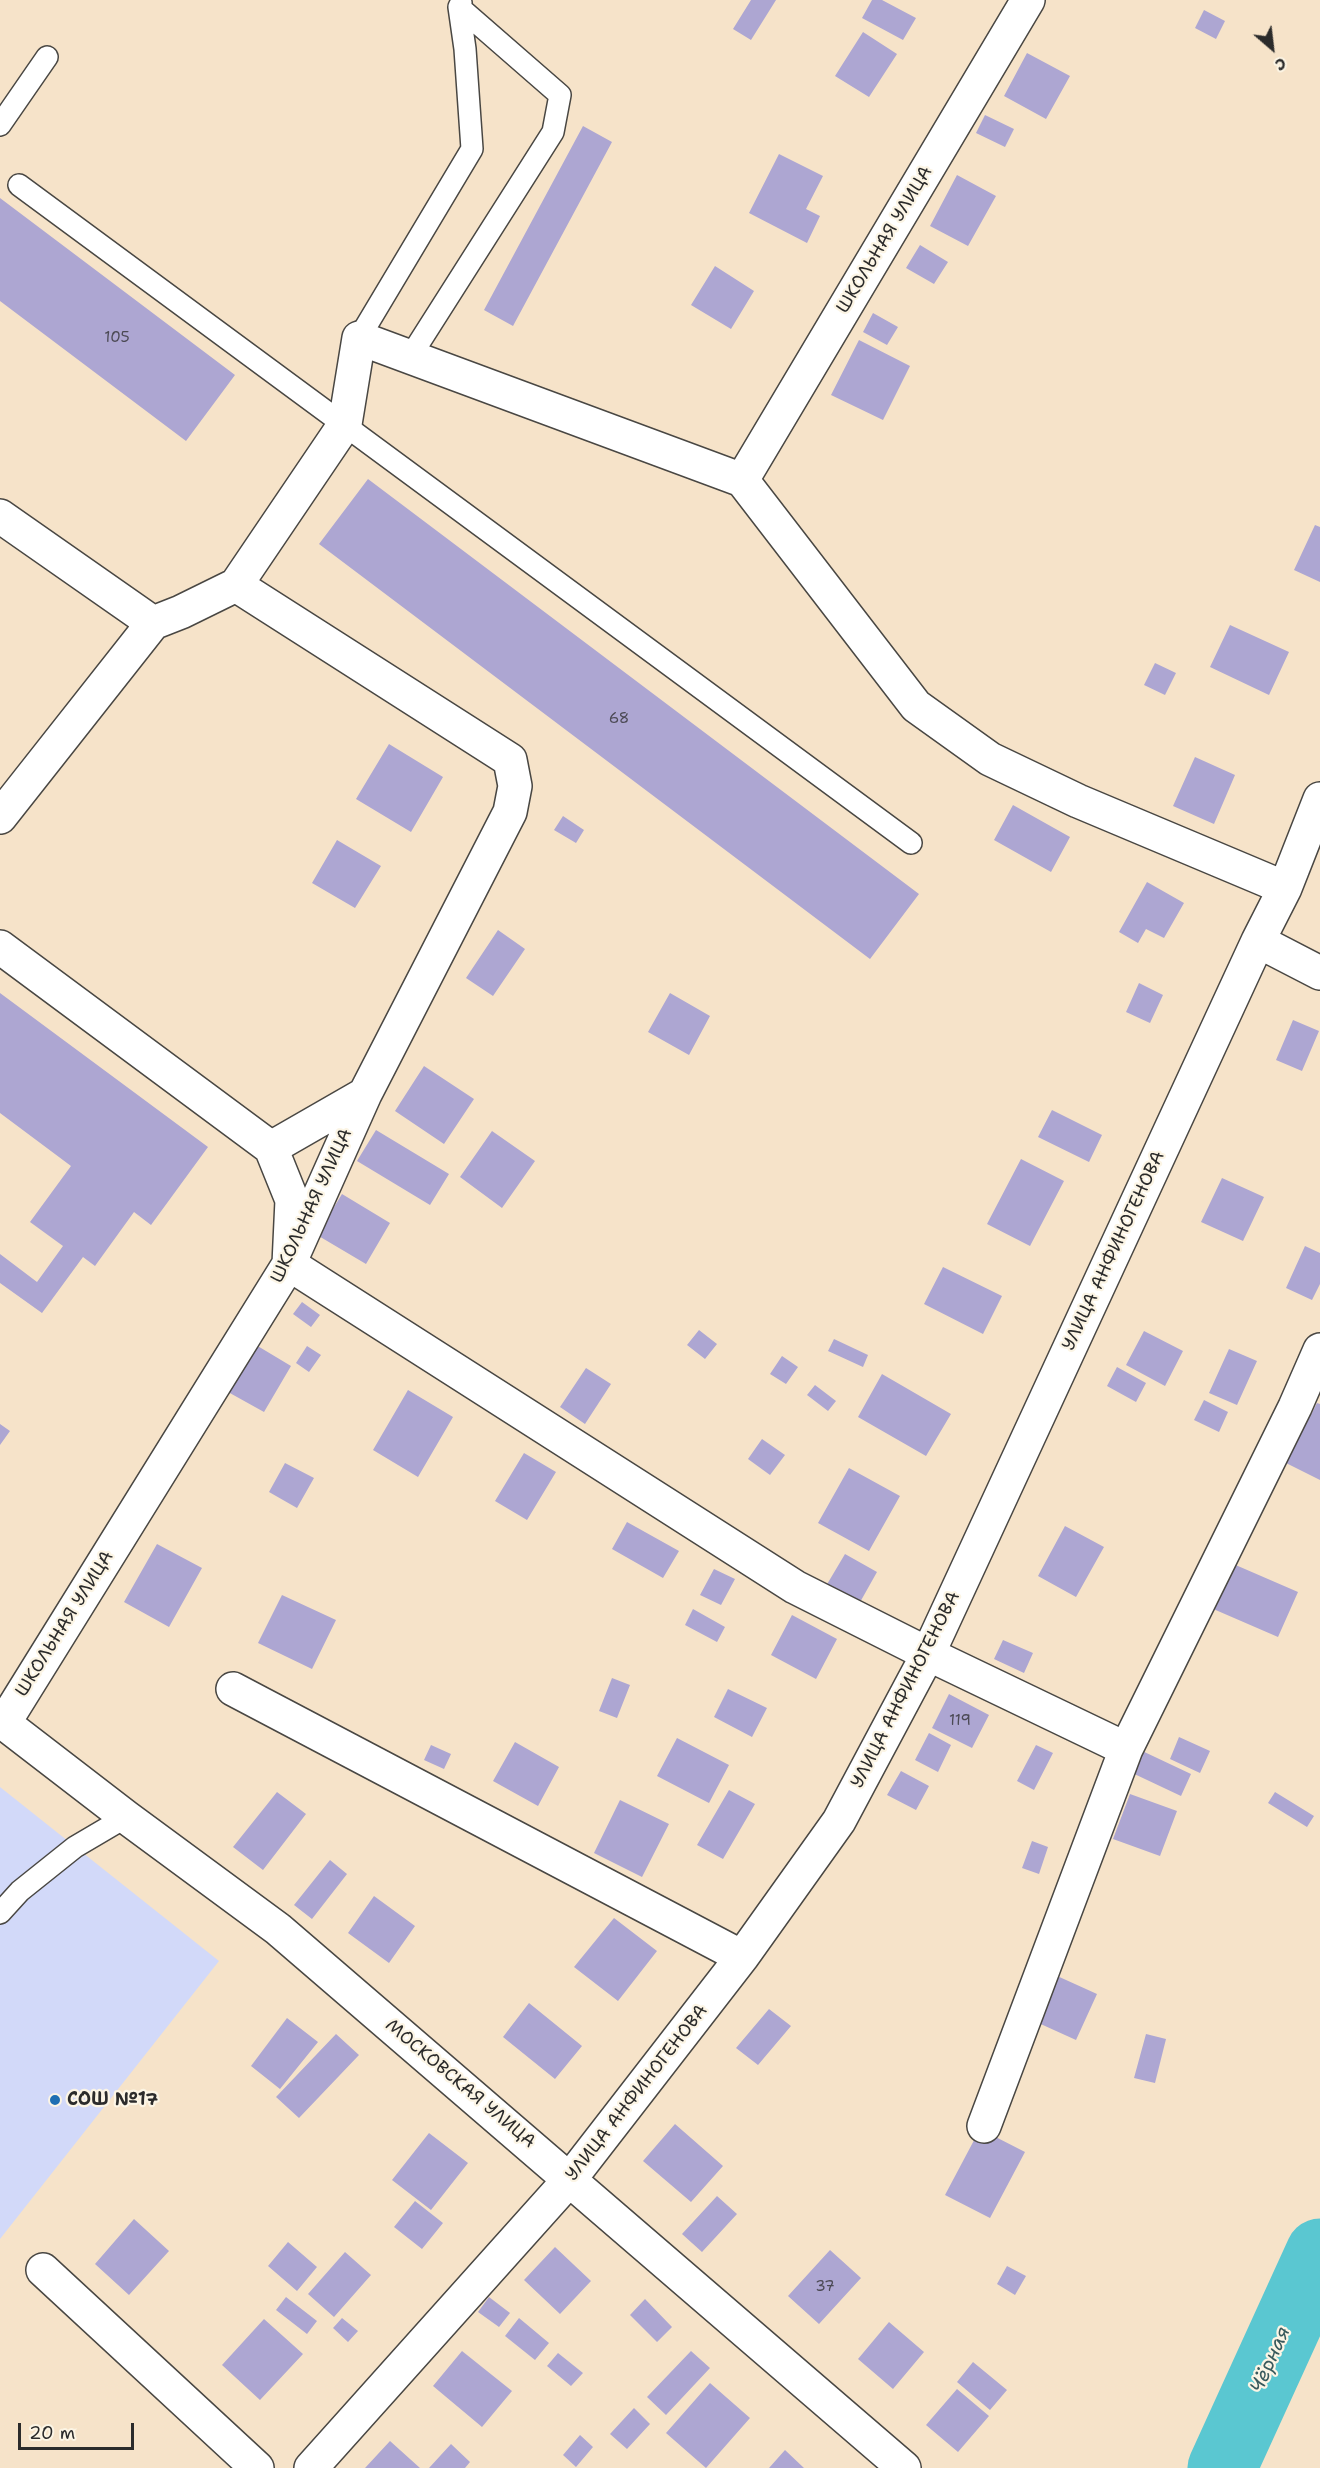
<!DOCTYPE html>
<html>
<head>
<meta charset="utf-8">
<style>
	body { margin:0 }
	#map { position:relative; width:1320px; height:2468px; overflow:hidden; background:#f6e3c9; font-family:"Shantell Sans",sans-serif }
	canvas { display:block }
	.north { position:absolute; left:1242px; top:18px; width:60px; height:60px; -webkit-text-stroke:4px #fcf5e5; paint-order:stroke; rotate:152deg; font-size:16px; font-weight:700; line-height:24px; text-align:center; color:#2b2b2b }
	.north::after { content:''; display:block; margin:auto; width:21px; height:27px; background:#2b2b2b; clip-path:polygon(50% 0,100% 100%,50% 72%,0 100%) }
	.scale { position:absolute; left:18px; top:2423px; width:116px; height:27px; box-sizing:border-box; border:3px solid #2b2b2b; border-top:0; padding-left:8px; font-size:18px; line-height:21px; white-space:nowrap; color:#2b2b2b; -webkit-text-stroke:4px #fcf5e5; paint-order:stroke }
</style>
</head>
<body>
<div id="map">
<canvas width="1320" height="2468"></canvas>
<div class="north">С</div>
<div class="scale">20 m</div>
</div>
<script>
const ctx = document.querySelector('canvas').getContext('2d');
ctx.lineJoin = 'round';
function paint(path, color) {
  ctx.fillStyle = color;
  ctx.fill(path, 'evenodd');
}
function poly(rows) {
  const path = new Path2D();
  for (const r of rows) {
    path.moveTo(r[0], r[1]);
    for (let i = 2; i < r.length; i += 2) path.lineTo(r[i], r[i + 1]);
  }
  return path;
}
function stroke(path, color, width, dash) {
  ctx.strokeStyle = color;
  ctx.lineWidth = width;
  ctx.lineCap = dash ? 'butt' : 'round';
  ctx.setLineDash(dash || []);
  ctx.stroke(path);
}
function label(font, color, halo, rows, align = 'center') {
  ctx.font = font + ' "Shantell Sans",sans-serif';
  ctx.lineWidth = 4.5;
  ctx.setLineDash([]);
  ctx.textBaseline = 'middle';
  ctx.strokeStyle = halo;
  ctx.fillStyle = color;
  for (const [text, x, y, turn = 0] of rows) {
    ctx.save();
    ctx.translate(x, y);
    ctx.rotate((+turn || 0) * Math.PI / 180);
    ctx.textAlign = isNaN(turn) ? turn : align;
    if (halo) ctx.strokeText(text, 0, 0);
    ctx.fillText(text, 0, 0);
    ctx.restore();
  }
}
const built = poly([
	[0,1787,219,1961,0,2239]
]);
const river = poly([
	[1222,2468,1320,2253]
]);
const building = poly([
	[751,0,776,0,751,40,733,29],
	[872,0,882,0,916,18,903,40,862,18],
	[1204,10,1225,21,1216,39,1195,28],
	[863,32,897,54,869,97,835,76],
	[1027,53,1070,76,1046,119,1004,96],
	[985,115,1014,129,1005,147,976,133],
	[583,126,612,142,513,326,484,310],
	[779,154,823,176,806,209,820,216,807,243,749,213],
	[957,175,996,196,968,246,930,226],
	[0,198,235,375,186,441,0,301],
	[920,245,948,262,934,284,906,268],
	[715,266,754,291,731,329,691,305],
	[873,313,898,327,887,345,863,332],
	[859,340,910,366,883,420,831,395],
	[368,479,919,894,870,959,319,544],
	[1315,525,1320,527,1320,582,1294,570],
	[1230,625,1289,652,1269,695,1210,667],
	[1155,663,1176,673,1165,695,1144,685],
	[389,744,443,777,411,832,356,799],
	[1195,757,1235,775,1214,824,1173,806],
	[1013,805,1070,837,1051,872,994,840],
	[563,816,584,830,576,843,554,830],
	[337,840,381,866,355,908,312,883],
	[1147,882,1184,903,1164,938,1146,929,1138,943,1119,932],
	[498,930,525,949,493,996,466,978],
	[1139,983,1163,995,1150,1023,1126,1012],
	[0,993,208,1147,151,1225,134,1212,95,1266,83,1257,42,1313,0,1283,0,1254,37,1282,63,1246,30,1222,71,1166,0,1113],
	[670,993,710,1016,689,1055,648,1032],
	[1293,1020,1319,1031,1302,1071,1276,1060],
	[424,1066,474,1099,444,1144,395,1111],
	[1052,1110,1102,1135,1089,1162,1038,1137],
	[376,1130,449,1174,430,1205,357,1161],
	[492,1131,535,1161,502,1208,460,1177],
	[1021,1159,1064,1181,1030,1246,987,1224],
	[1222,1178,1264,1197,1243,1241,1201,1222],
	[342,1194,390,1223,366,1264,317,1235],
	[1305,1246,1320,1253,1320,1284,1312,1300,1286,1288],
	[943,1267,1002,1296,983,1334,924,1304],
	[302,1302,320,1315,311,1327,293,1314],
	[699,1330,717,1344,705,1359,687,1345],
	[1144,1331,1183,1351,1165,1386,1126,1365],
	[834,1339,868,1355,863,1367,828,1351],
	[256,1345,291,1366,264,1412,228,1392],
	[307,1346,321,1355,309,1372,296,1363],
	[1229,1349,1257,1361,1237,1405,1209,1393],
	[782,1356,798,1367,786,1384,770,1374],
	[1117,1367,1146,1383,1136,1402,1107,1386],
	[586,1368,611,1384,585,1424,560,1407],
	[882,1374,951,1414,926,1456,858,1417],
	[815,1385,836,1401,828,1411,807,1395],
	[408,1390,453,1417,418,1477,373,1450],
	[1204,1400,1228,1412,1219,1432,1194,1420],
	[1317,1403,1320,1404,1320,1480,1286,1463],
	[0,1424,10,1431,0,1445],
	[762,1439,785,1455,770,1475,748,1459],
	[524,1453,556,1472,527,1520,495,1501],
	[285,1463,314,1478,297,1508,269,1492],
	[849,1468,900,1496,869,1551,818,1523],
	[627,1522,679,1551,663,1578,612,1549],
	[1065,1526,1104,1547,1076,1597,1038,1576],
	[157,1544,202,1568,169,1627,124,1602],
	[845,1554,877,1572,859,1604,826,1586],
	[1231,1563,1298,1592,1278,1637,1211,1608],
	[714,1569,735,1579,721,1605,700,1595],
	[282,1595,336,1620,312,1669,258,1643],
	[693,1609,725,1627,717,1642,685,1625],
	[792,1615,837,1639,816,1679,771,1655],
	[1003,1640,1033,1653,1024,1673,994,1659],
	[612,1678,630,1685,617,1718,599,1711],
	[728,1689,767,1708,752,1737,714,1717],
	[949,1694,989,1715,972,1748,932,1728],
	[929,1733,951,1745,938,1772,915,1760],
	[1179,1737,1210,1751,1200,1773,1170,1759],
	[677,1738,729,1765,709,1803,657,1776],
	[515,1742,559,1767,538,1806,493,1781],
	[431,1745,451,1754,444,1769,424,1760],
	[1036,1745,1053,1753,1034,1790,1017,1781],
	[1138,1749,1191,1774,1181,1796,1128,1771],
	[901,1771,929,1786,916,1810,887,1795],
	[729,1790,755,1804,723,1859,697,1845],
	[277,1792,306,1814,263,1870,233,1847],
	[1275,1792,1314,1816,1307,1827,1268,1803],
	[1130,1794,1177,1811,1160,1856,1113,1839],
	[620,1800,669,1824,642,1877,594,1853],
	[1032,1841,1048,1847,1039,1874,1022,1868],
	[330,1860,347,1874,312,1919,294,1905],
	[374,1896,415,1926,389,1963,348,1933],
	[614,1918,657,1951,618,2001,574,1967],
	[1055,1975,1097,1994,1076,2040,1034,2021],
	[529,2003,582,2046,555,2079,503,2037],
	[769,2009,791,2026,758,2065,736,2048],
	[287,2018,318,2042,280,2089,251,2066],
	[336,2034,359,2055,299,2118,276,2097],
	[1146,2034,1166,2039,1155,2083,1134,2078],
	[675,2124,723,2166,691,2202,643,2161],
	[980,2129,1025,2152,990,2218,945,2195],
	[429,2133,468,2163,431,2210,392,2180],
	[717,2196,737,2214,702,2252,682,2234],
	[415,2201,443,2223,422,2249,394,2227],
	[134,2219,169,2251,129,2295,95,2264],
	[288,2242,317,2267,297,2291,268,2266],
	[555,2247,591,2281,560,2314,524,2280],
	[830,2250,861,2278,819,2324,788,2296],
	[345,2252,371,2275,334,2317,308,2294],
	[1007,2266,1026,2276,1015,2295,997,2284],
	[286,2297,317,2321,307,2334,276,2310],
	[489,2297,510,2313,499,2327,478,2312],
	[645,2299,672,2327,657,2342,630,2315],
	[342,2318,358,2331,348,2342,333,2328],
	[519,2318,549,2343,535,2360,505,2336],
	[264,2319,303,2354,260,2400,222,2365],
	[889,2322,924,2352,893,2389,858,2359],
	[462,2351,512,2391,482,2427,433,2386],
	[691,2351,710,2368,666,2415,647,2397],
	[558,2353,583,2373,571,2386,547,2366],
	[973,2362,1007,2390,990,2410,957,2382],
	[710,2383,750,2418,706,2468,666,2433],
	[957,2389,989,2416,958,2452,926,2425],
	[634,2408,650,2424,627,2449,610,2434],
	[580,2435,593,2447,576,2467,563,2455],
	[390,2441,420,2468,365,2468],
	[451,2444,470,2462,465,2468,429,2468],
	[785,2450,804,2468,769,2468]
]);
const lane = poly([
	[0,125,47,57],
	[19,185,911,843],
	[359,338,472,149,465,49,459,7,461,3],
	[410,357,553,132,560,95,459,7],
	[0,1913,20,1891,75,1847,126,1817]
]);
const street = poly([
	[742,480,1028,0],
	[0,516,153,623,0,817],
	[153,623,181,612,236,585,345,424,359,338,742,480,916,706,990,759,1078,801,1285,888],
	[1258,941,1320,973],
	[0,947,271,1148,292,1200,289,1264,795,1587,928,1654,1126,1749],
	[271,1148,365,1094],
	[233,1689,742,1957],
	[0,1720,126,1817,278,1929,904,2468],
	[4,1723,289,1264,365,1094,510,812,515,786,510,760,236,585],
	[984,2126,1126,1749,1295,1407,1320,1350],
	[43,2270,257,2468],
	[311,2468,570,2179,742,1957,839,1821,928,1654,1258,941,1285,888,1320,799]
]);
const markers = [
	[55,2100,6,"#1f6fb2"]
];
const numberNames = [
	["105",117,338],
	["68",619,719],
	["119",960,1721],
	["37",825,2287]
];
const streetNames = [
	["ШКОЛЬНАЯ УЛИЦА",885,240,-59],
	["ШКОЛЬНАЯ УЛИЦА",312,1206,-65],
	["УЛИЦА АНФИНОГЕНОВА",1114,1251,-65],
	["ШКОЛЬНАЯ УЛИЦА",65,1624,-58],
	["УЛИЦА АНФИНОГЕНОВА",906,1690,-63],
	["МОСКОВСКАЯ УЛИЦА",460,2084,40],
	["УЛИЦА АНФИНОГЕНОВА",637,2093,-52]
];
const poiNames = [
	["СОШ №17",67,2100]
];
const waterNames = [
	["Чёрная",1271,2360,-66]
];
paint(built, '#d2d9f9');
stroke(river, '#5ac7d1', 69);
paint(building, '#ada6d2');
stroke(lane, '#494743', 24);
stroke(street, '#494743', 36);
stroke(lane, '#fff', 21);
stroke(street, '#fff', 33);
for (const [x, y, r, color] of markers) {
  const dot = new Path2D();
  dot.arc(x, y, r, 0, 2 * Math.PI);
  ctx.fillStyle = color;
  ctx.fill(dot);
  stroke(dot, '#fcf5e5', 2);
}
label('15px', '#4c4a55', null, numberNames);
label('18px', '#2b2b2b', '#fcf5e5', streetNames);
label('bold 18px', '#2b2b2b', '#fcf5e5', poiNames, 'left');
label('italic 20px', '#395a5d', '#fcf5e5', waterNames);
</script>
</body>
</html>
